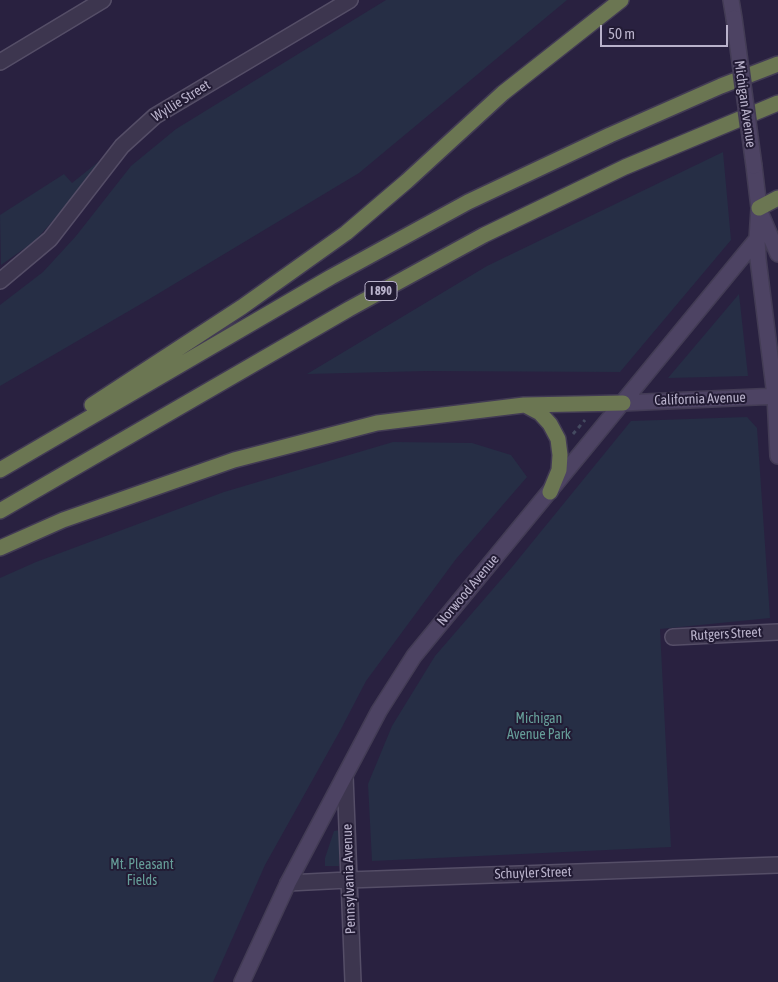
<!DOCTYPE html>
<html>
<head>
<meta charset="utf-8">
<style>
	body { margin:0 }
	#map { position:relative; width:778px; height:982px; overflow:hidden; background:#292140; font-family:"Asap Condensed",sans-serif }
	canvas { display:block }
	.scale { position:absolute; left:600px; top:25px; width:128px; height:22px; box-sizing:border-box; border:2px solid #b9b2cb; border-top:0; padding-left:6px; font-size:15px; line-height:18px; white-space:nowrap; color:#b9b2cb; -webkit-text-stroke:4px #221b34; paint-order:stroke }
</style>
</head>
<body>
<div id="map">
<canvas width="778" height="982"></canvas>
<div class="scale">50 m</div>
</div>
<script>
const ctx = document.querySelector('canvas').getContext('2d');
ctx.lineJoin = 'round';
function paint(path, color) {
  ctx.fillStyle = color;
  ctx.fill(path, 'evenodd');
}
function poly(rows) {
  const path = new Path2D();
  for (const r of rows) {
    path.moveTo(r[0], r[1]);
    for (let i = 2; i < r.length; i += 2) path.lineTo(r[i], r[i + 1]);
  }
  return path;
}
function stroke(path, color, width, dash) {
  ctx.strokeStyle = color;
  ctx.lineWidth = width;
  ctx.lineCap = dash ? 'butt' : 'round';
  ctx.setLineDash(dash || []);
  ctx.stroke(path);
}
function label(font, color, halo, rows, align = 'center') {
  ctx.font = font + ' "Asap Condensed",sans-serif';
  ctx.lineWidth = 4;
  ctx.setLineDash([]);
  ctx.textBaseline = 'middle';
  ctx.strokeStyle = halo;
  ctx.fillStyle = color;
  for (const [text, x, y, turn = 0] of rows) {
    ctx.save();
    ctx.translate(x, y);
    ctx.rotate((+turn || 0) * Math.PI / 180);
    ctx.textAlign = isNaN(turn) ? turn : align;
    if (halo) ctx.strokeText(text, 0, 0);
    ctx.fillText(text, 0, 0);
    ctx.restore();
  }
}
const green = poly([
	[386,0,567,0,359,173,146,301,0,386,0,305,43,272,76,236,131,166,176,129],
	[723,152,731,240,620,372,426,371,307,374,487,266],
	[102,159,66,206,35,241,1,265,0,215,64,174,72,183],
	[739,294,748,376,668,378],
	[747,417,757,428,770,618,660,629,671,847,372,861,368,784,392,726,435,656,512,567,631,421],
	[393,442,472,443,511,455,527,477,456,559,366,681,341,729,265,865,213,982,0,982,0,578,36,562,224,492],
	[340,830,339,866,325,866,325,858,334,831]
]);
const path = poly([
	[573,434,585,420]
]);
const street = poly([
	[0,62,103,0],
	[0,281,50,239,122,146,155,116,350,0],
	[673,637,778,632],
	[345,776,353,982],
	[288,883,348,880,778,865]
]);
const secondary = poly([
	[731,0,734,18],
	[754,166,759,208,757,239,758,259,775,396,778,456],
	[760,212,778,254],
	[623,403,778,396],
	[242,982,288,883,379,711,414,656,757,239]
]);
const highway = poly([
	[759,208,778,198],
	[92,405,242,307,346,233,407,181,503,93,621,0],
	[525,405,540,413,550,424,558,439,560,455,559,470,550,492],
	[0,470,331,277,468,202,610,135,721,86,778,64],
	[0,511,349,309,484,235,625,167,778,103],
	[0,548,63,520,234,460,377,423,524,405,623,403]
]);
const secondaryBridge = poly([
	[734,18,754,166]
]);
const shields = [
	[381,291,32]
];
const shieldNames = [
	["I 890",381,291]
];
const streetNames = [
	["Wyllie Street",181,101,-32],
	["Michigan Avenue",745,104,82],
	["California Avenue",700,399,-2],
	["Norwood Avenue",468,590,-50],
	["Rutgers Street",726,634,-3],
	["Schuyler Street",533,873,-2],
	["Pennsylvania Avenue",349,879,-92]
];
const parkNames = [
	["Michigan",539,719],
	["Avenue Park",539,735],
	["Mt. Pleasant",142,865],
	["Fields",142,881]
];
paint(green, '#262e45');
stroke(street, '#554e67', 18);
stroke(secondary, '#433c55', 18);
stroke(highway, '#423b54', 18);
stroke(path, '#444a60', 3, [4, 4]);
stroke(street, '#3d364f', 15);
stroke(secondary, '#4d4363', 15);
stroke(highway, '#6b7652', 15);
stroke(secondaryBridge, '#433c55', 18, []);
stroke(secondaryBridge, '#4d4363', 15);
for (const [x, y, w] of shields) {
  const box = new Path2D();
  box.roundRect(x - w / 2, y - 9.5, w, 19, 4);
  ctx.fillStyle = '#221b34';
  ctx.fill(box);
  stroke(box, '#b9b2cb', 1);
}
label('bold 12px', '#b9b2cb', null, shieldNames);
label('14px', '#b9b2cb', '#221b34', streetNames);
label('14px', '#669e99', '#221b34', parkNames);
</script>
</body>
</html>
